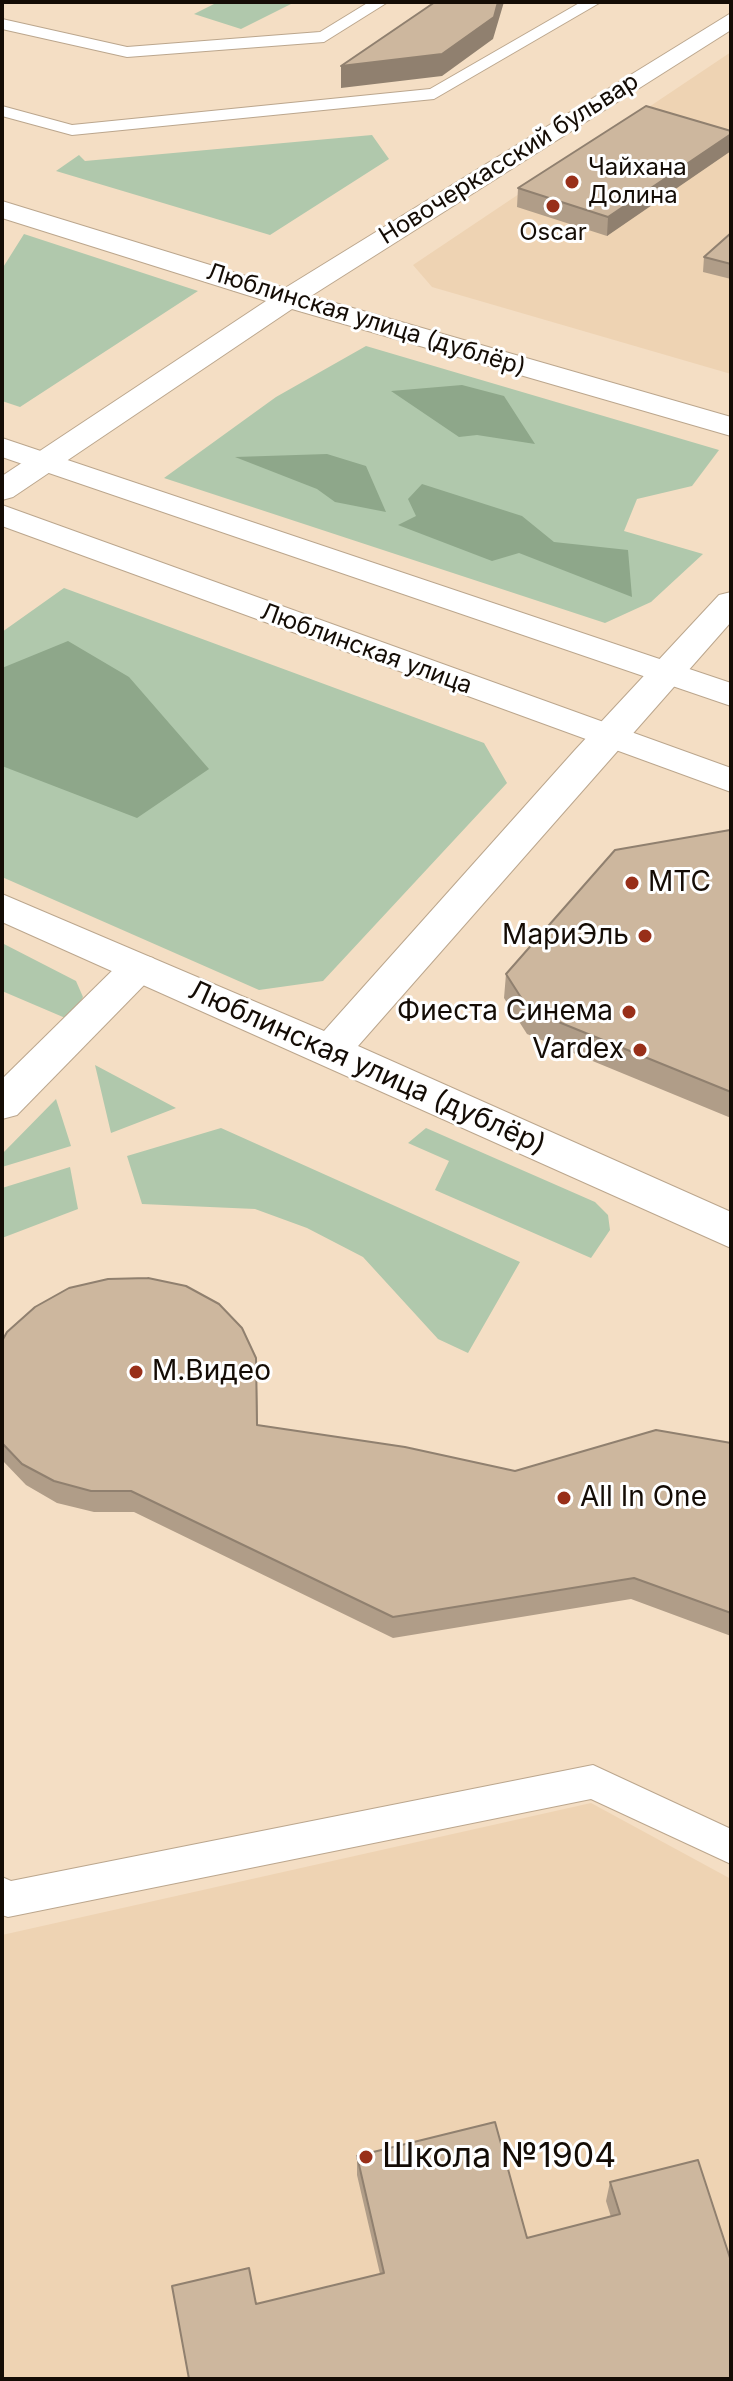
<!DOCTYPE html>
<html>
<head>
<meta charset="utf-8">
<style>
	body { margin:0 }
	#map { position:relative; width:733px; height:2381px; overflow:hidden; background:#f4dec4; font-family:Inter,sans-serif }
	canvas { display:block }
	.frame { position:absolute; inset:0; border:4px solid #140c05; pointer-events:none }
</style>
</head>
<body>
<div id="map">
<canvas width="733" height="2381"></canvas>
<div class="frame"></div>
</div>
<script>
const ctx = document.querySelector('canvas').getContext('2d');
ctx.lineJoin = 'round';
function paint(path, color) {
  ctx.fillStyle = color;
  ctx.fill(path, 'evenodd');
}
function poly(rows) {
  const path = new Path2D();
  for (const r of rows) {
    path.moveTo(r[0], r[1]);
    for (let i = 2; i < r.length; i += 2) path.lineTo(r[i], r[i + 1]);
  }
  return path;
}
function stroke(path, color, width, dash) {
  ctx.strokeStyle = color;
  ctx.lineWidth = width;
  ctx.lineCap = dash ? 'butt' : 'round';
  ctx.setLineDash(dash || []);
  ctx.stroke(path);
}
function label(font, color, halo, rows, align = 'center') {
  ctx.font = font + ' Inter,sans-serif';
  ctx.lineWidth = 6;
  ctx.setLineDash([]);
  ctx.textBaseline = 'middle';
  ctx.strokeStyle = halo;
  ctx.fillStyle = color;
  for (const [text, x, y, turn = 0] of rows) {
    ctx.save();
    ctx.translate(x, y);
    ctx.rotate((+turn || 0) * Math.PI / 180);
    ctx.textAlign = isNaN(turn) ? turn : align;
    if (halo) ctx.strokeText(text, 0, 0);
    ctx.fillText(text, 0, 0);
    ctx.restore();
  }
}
const built = poly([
	[731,52,731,374,432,287,413,265],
	[591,1803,731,1879,731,2379,2,2379,2,1935]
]);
const green = poly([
	[218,2,291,2,293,3,241,29,194,14],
	[372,135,389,159,270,235,56,171,79,155,85,161],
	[24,234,198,291,20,407,2,401,2,269],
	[366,346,719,450,692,486,637,499,624,531,703,554,651,602,605,623,164,478,276,397],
	[64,588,484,743,507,783,323,981,259,990,2,877,2,632],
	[2,943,76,981,83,997,70,1020,2,991],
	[95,1065,176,1108,111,1133],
	[56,1099,71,1146,2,1167,2,1154],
	[221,1128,520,1262,468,1353,438,1339,363,1257,307,1228,255,1209,142,1204,127,1156],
	[426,1128,595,1202,608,1215,610,1230,591,1258,435,1190,449,1161,408,1143],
	[70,1167,78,1209,2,1238,2,1188]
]);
const forest = poly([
	[462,385,504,396,535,444,477,435,459,437,391,391],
	[327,454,366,466,386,512,335,502,317,489,235,457],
	[422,484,522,516,554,542,628,550,632,597,519,553,492,561,398,525,416,516,408,499],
	[68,641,129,677,209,769,137,818,2,766,2,668]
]);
const service = poly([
	[369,2,388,2,324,42,127,57,2,29,2,19,127,47,320,32,369,2],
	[581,2,601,2,434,99,72,135,2,116,2,106,72,125,430,89,581,2],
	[593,1765,731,1829,731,1864,591,1799,8,1917,2,1915,2,1877,11,1881,593,1765]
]);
const minor = poly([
	[139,954,153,958,159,967,153,976,17,1115,2,1119,2,1079,125,958,139,954]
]);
const tertiary = poly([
	[731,13,731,30,311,296,731,417,731,436,292,309,13,497,2,500,2,476,266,301,2,218,2,201,285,288,731,13],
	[731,592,731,622,358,1046,731,1212,731,1248,2,922,2,894,324,1031,575,750,719,595,731,592]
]);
const primary = poly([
	[2,438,731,683,731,706,2,457,2,438],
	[2,505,731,768,731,792,2,526,2,505]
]);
const wall = poly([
	[731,131,607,236,517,207,518,188],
	[731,233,731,279,703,272,704,257],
	[731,831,731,1118,527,1034,504,998,506,974],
	[2,1341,257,1380,258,1425,515,1471,731,1443,731,1636,631,1599,393,1638,134,1512,94,1512,57,1503,26,1485,3,1461],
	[357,2156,527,2238,611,2217,606,2201,610,2182,731,2261,256,2304,380,2274,357,2175]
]);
const shadedWall = poly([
	[498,2,504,2,493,39,442,76,341,88,341,66],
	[731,134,731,151,607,236,608,217]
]);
const building = poly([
	[435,2,498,2,494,17,442,54,341,66,435,2],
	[646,106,731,131,731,134,608,217,518,188,646,106],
	[731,233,731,264,704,257,731,233],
	[730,830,731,831,731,1092,529,1010,506,974,615,850,730,830],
	[148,1278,186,1286,219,1304,242,1328,256,1358,257,1425,405,1447,515,1471,656,1430,731,1443,731,1613,634,1578,393,1617,131,1491,91,1491,54,1481,22,1464,2,1443,2,1341,7,1332,35,1307,69,1288,108,1279,148,1278],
	[495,2122,527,2238,620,2214,610,2182,698,2160,731,2261,731,2379,189,2379,172,2286,249,2268,256,2304,384,2273,357,2156,495,2122]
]);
const markers = [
	[572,182,8,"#982f19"],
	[553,206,8,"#982f19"],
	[632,883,8,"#982f19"],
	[645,936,8,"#982f19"],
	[629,1012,8,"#982f19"],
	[640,1050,8,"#982f19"],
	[136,1372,8,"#982f19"],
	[564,1498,8,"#982f19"],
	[366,2157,8,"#982f19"]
];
const farStreetnames = [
	["Новочеркасский бульвар",509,159,-32],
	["Люблинская улица (дублёр)",366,320,17],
	["Люблинская улица",366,649,20]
];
const farPoinames = [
	["Чайхана",588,168],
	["Долина",588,196],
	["Oscar",553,233,"center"]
];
const poiNames = [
	["МТС",648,883],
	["МариЭль",629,936,"right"],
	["Фиеста Синема",613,1012,"right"],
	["Vardex",624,1050,"right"],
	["М.Видео",152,1372],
	["All In One",580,1498]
];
const streetNames = [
	["Люблинская улица (дублёр)",367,1068,24]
];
const nearPoinames = [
	["Школа №1904",382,2157]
];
paint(built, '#eed3b3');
paint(green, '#b0c8ac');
paint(forest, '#8ea78a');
stroke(service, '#bba68d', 2);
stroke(minor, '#bba68d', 2);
stroke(tertiary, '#bba68d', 2);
stroke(primary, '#bba68d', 2);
paint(service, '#fff');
paint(minor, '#fff');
paint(tertiary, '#fff');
paint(primary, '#fff');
paint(wall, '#b09d88');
paint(shadedWall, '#90806f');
paint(building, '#cdb79e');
stroke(building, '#90806f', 2);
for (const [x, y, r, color] of markers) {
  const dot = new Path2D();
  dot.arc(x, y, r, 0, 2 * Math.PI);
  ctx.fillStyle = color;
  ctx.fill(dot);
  stroke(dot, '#fff', 3);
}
label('24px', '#140c05', '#fff', farStreetnames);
label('24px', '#140c05', '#fff', farPoinames, 'left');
label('28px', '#140c05', '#fff', poiNames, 'left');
label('28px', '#140c05', '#fff', streetNames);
label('34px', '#140c05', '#fff', nearPoinames, 'left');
</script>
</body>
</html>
